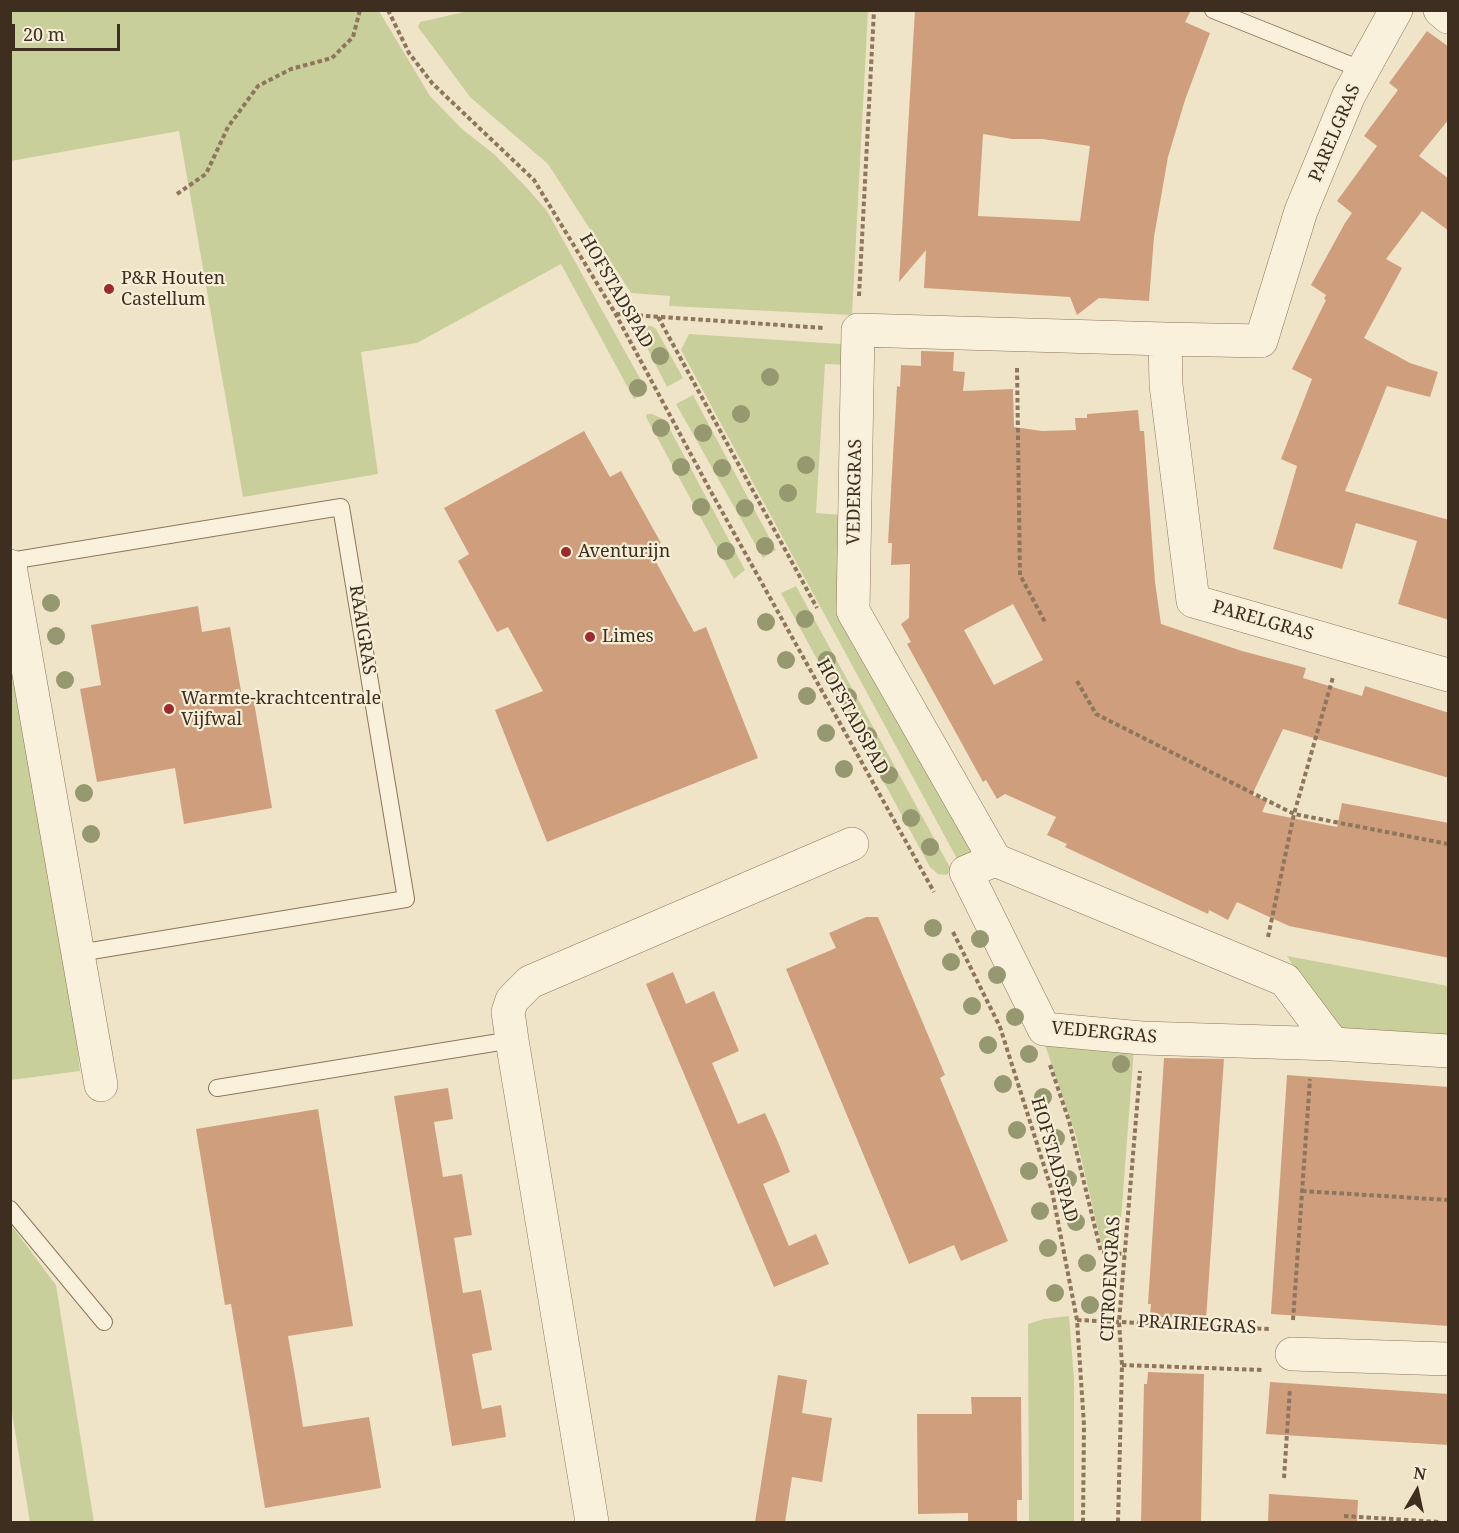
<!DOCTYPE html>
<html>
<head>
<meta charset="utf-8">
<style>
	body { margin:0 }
	#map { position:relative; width:1459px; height:1533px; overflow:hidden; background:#f0e4c8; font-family:"Noto Serif",serif }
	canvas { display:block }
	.frame { position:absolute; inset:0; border:12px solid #3d2e20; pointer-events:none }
	.north { position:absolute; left:1387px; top:1461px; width:60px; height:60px; -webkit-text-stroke:4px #f7eed8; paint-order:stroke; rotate:9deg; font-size:16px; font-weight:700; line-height:24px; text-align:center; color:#3d2e20 }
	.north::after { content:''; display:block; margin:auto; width:21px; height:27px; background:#3d2e20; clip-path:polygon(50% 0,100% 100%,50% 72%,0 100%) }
	.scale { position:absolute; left:12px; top:24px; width:108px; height:27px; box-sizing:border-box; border:3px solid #3d2e20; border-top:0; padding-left:8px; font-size:18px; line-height:21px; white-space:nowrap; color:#3d2e20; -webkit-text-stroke:4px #f7eed8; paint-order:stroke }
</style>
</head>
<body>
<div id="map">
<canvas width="1459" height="1533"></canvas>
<div class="frame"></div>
<div class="north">N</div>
<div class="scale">20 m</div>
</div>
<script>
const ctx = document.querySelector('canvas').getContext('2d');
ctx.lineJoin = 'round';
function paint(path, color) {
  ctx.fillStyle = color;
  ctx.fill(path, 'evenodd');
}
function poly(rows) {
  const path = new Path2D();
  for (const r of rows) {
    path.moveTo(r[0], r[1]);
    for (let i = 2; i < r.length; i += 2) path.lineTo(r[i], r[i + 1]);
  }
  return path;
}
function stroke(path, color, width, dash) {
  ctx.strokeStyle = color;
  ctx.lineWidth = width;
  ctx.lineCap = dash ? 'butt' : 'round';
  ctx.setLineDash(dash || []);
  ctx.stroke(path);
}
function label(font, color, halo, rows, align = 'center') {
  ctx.font = font + ' "Noto Serif",serif';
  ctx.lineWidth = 4.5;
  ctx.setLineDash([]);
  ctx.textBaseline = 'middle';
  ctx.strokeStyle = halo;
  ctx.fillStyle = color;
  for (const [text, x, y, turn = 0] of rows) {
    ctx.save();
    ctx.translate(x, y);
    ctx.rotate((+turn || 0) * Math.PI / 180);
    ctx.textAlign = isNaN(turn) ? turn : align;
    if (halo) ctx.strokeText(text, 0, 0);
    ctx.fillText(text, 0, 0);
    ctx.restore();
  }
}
const green = poly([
	[473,10,868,11,852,315,669,306,670,296,631,293,548,164,470,97,418,27,420,22],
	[11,11,379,11,430,96,462,129,494,154,527,188,547,211,647,391,634,399,561,264,417,343,361,352,378,474,243,497,179,131,11,161],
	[647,326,651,326,656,329,683,378,667,387,642,338,641,333],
	[689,334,855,345,849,365,825,364,816,513,842,515,841,607,972,853,961,866,681,350],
	[693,395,776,550,763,558,676,404],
	[647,414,652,414,665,420,745,570,734,579,646,417],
	[796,586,952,871,946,875,938,874,930,867,781,593],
	[10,662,73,1010,80,1071,11,1080],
	[1287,956,1448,986,1448,1039,1336,1033],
	[1045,1045,1134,1048,1119,1246,1115,1251,1102,1247,1076,1136],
	[11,1225,56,1285,94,1522,30,1522,11,1407],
	[1069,1316,1074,1379,1074,1522,1029,1522,1028,1324,1044,1319]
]);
const building = poly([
	[915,10,1191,10,1185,22,1210,33,1185,100,1168,157,1154,237,1149,301,1099,298,1077,315,1070,297,924,288,926,250,899,282],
	[983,134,1012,139,1042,139,1090,146,1080,221,978,216],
	[1427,31,1449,47,1449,119,1419,156,1449,179,1449,231,1422,211,1386,259,1402,268,1364,338,1410,363,1438,372,1430,397,1387,386,1345,491,1449,520,1449,620,1398,604,1417,541,1356,523,1342,569,1273,549,1297,466,1281,459,1312,379,1292,369,1326,300,1324,299,1326,295,1311,285,1345,223,1352,213,1337,201,1377,146,1364,136,1398,90,1389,83],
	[921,351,954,352,953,371,965,372,963,391,1013,389,1014,427,1042,431,1076,430,1075,418,1087,418,1087,414,1138,410,1140,431,1144,431,1155,582,1161,624,1242,651,1306,668,1303,678,1362,696,1365,686,1449,713,1449,778,1283,729,1252,795,1267,801,1262,812,1337,827,1342,803,1449,823,1449,958,1289,926,1237,902,1228,920,1209,910,1208,914,1065,847,1067,844,1047,835,1056,817,1005,794,997,799,986,780,983,782,907,644,911,642,901,624,909,618,910,564,891,565,892,543,888,543,897,386,900,387,901,365,921,366],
	[1013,604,1043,660,994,685,964,630],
	[584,431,610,477,621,471,661,543,649,549,694,632,706,627,758,758,547,842,495,710,543,691,508,627,497,632,458,561,469,554,444,508],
	[198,606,202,632,230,627,242,697,253,696,272,808,184,824,175,768,97,782,80,689,101,685,91,625],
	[866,917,878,917,945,1075,940,1078,1008,1241,961,1261,954,1245,909,1264,786,969,836,948,829,933],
	[673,972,686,1004,714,991,739,1051,712,1063,738,1124,765,1113,778,1142,790,1172,763,1184,789,1246,816,1234,829,1264,774,1287,646,984],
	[1164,1058,1224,1059,1206,1320,1150,1316,1151,1304,1148,1304],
	[1287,1075,1449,1087,1449,1326,1271,1314],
	[448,1088,453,1119,434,1122,443,1177,462,1174,472,1235,454,1238,463,1293,481,1290,492,1350,472,1354,482,1409,501,1405,506,1437,452,1446,394,1096],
	[318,1109,353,1326,288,1336,296,1382,303,1427,369,1417,381,1488,265,1508,231,1304,225,1305,196,1129],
	[1148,1372,1204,1374,1201,1522,1141,1522,1144,1384,1147,1384],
	[778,1375,807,1380,802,1413,832,1418,822,1482,792,1477,785,1522,755,1522],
	[1270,1382,1449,1394,1449,1445,1266,1434],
	[971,1397,1021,1397,1022,1500,1017,1500,1017,1522,968,1522,968,1513,918,1514,917,1414,972,1414],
	[1269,1494,1358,1500,1357,1522,1268,1522]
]);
const path = poly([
	[388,10,409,53,432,83,534,180,615,313,710,490,934,892],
	[177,194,206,174,228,127,258,86,291,69,332,58,353,37,360,10],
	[859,296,874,10],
	[616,314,824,328],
	[658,317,817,608],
	[1017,368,1020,575,1045,622],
	[1077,681,1096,714,1294,814,1448,844],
	[953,932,1000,1027,1052,1191,1077,1320,1084,1425,1083,1522],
	[1268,937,1294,814,1333,677],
	[1050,1065,1069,1121,1101,1252,1125,1254],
	[1302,1191,1448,1200],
	[1077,1320,1269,1329],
	[1293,1320,1310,1079],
	[1122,1365,1262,1370],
	[1284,1478,1290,1388],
	[1344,1516,1440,1522],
	[1118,1522,1122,1365,1119,1322,1140,1071]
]);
const lane = poly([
	[1213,10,1363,70],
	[10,561,341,507,406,899,79,953],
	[217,1088,512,1040],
	[10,1209,104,1322]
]);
const street = poly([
	[1440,10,1448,17],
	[1165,339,1261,341,1301,211,1349,95,1396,10],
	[10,566,101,1085],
	[1448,675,1193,601,1166,385,1165,339,858,330,853,611,995,860,1285,980,1333,1044,1448,1051],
	[995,860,966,872,1044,1029,1142,1038,1333,1044],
	[1292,1354,1448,1359],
	[592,1522,512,1040,508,1012,512,1000,530,982,852,844]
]);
const trees = [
	[660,356],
	[770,377],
	[638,388],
	[741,414],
	[661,428],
	[703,433],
	[806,465],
	[681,467],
	[722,468],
	[788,493],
	[701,507],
	[745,508],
	[765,546],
	[726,551],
	[51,603],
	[805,619],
	[766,622],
	[56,636],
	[786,660],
	[827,660],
	[65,680],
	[807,696],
	[848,697],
	[826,733],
	[868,736],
	[844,769],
	[889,775],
	[84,793],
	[911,818],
	[91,834],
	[930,847],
	[933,928],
	[980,939],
	[951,962],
	[997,975],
	[972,1006],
	[1015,1017],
	[988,1045],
	[1029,1054],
	[1121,1064],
	[1003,1084],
	[1043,1097],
	[1017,1130],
	[1056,1138],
	[1029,1171],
	[1068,1179],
	[1040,1211],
	[1076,1222],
	[1048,1248],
	[1087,1263],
	[1055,1293],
	[1090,1305]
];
const markers = [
	[109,289,6,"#9e2a2b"],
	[566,552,6,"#9e2a2b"],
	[590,637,6,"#9e2a2b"],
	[169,709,6,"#9e2a2b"]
];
const streetNames = [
	["PARELGRAS",1335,133,-67],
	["HOFSTADSPAD",616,291,60],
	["VEDERGRAS",855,492,-89],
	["PARELGRAS",1263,621,16],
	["RAAIGRAS",362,630,81],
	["HOFSTADSPAD",852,717,61],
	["VEDERGRAS",1104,1033,5],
	["HOFSTADSPAD",1054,1160,74],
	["CITROENGRAS",1111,1279,-87],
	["PRAIRIEGRAS",1197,1325,3]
];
const poiNames = [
	["P&R Houten",121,279],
	["Castellum",121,300],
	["Aventurijn",578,552],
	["Limes",602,637],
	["Warmte-krachtcentrale",181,699],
	["Vijfwal",181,720]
];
paint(green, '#c9cf9b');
paint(building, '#cf9f7d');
stroke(lane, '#8d765c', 18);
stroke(street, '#8d765c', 34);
stroke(path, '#8d765c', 4, [4.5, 3]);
stroke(lane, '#faf1dc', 16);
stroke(street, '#faf1dc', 33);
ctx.fillStyle = '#96986f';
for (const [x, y] of trees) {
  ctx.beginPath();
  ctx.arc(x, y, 9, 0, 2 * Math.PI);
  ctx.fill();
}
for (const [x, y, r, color] of markers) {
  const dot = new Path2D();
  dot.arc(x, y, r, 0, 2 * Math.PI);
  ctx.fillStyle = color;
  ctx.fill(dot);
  stroke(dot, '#f7eed8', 2);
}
label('18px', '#3d2e20', '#f7eed8', streetNames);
label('18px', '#3d2e20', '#f7eed8', poiNames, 'left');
</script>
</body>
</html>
